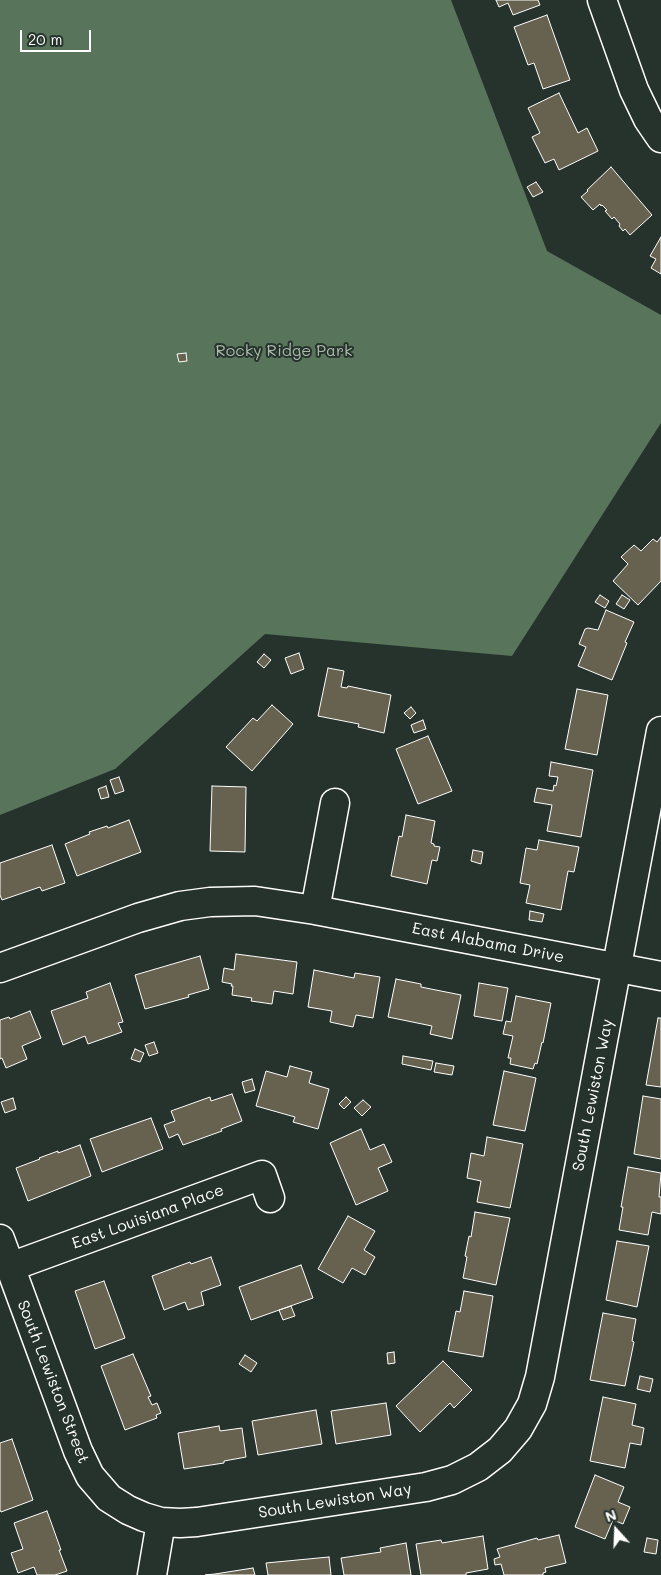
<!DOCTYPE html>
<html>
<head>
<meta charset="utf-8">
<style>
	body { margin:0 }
	#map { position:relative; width:661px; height:1575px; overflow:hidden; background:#26332d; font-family:Mali,sans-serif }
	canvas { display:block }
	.north { position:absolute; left:591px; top:1505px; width:50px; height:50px; -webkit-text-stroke:4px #26332d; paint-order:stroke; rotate:340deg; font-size:14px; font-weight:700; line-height:20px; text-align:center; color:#fff }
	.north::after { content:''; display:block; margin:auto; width:18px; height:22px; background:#fff; clip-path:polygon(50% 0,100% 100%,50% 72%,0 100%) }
	.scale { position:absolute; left:20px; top:30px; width:71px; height:22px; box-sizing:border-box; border:2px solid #fff; border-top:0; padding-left:6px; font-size:15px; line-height:18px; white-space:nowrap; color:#fff; -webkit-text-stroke:4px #26332d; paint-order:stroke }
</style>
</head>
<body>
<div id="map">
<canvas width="661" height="1575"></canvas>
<div class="north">N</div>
<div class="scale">20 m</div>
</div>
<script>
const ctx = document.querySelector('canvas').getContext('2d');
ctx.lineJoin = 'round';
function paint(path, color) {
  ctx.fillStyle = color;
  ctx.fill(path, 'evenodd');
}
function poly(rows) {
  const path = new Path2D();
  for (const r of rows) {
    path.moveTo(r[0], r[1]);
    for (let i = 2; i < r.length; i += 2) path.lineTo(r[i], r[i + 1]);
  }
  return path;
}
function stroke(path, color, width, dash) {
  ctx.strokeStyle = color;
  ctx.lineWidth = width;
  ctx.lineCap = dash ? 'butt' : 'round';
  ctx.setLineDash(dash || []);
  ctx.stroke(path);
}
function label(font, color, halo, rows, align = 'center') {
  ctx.font = font + ' Mali,sans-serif';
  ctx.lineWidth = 4;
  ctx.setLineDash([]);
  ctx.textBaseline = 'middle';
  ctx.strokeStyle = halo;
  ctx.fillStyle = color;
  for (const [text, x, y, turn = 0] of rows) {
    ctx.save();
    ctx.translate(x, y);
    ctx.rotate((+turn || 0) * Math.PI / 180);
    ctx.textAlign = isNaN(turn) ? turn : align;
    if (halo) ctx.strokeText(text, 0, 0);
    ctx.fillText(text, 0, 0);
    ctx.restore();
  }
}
const green = poly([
	[0,0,451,0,547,251,661,315,661,423,512,656,265,634,115,769,0,815]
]);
const building = poly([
	[496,0,538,0,540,5,513,15,508,3,499,7,496,0],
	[547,15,570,80,543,89,534,63,528,65,514,27,547,15],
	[559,93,578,133,587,128,598,151,559,170,554,159,545,163,532,137,540,133,528,108,559,93],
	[611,167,652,215,630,235,625,229,623,231,619,226,620,224,614,217,612,219,605,211,607,210,602,205,601,206,600,204,593,210,581,197,588,191,587,190,611,167],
	[536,182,543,192,533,197,527,187,536,182],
	[661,237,661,274,651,268,656,259,650,256,661,237],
	[186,353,187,361,179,362,177,354,186,353],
	[661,537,661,581,638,605,613,581,628,564,621,557,634,545,641,551,653,539,657,542,661,537],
	[600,595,609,601,605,608,595,602,600,595],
	[622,595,630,600,624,609,616,604,622,595],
	[606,610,634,622,625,642,627,643,612,680,578,666,586,647,579,644,585,629,588,628,598,630,606,610],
	[299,653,304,669,291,674,285,658,299,653],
	[264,654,271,660,264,668,257,662,264,654],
	[328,668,344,671,341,687,347,688,348,686,391,695,384,733,358,727,359,724,318,716,328,668],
	[577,689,608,695,597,755,565,749,577,689],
	[272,705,293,724,252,771,226,747,253,718,257,721,272,705],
	[411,707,416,713,410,719,404,713,411,707],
	[423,720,426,729,414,733,411,725,423,720],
	[428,736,452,791,418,804,396,749,428,736],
	[551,762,593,770,581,837,547,831,552,805,534,802,537,788,553,791,554,785,556,786,558,777,549,776,551,762],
	[119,777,124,791,115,794,110,780,119,777],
	[106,786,109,797,101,799,98,789,106,786],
	[212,786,246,787,245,852,210,851,212,786],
	[406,815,435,821,431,843,434,844,434,846,440,847,437,861,432,860,427,884,391,876,399,836,402,837,406,815],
	[129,820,141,852,77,876,65,844,90,834,89,832,107,826,108,828,129,820],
	[539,840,579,847,574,872,568,871,561,910,526,903,530,885,520,883,526,848,537,850,539,840],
	[52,845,65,883,42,891,40,887,2,900,0,895,0,863,52,845],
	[473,850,483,852,481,864,471,861,473,850],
	[530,911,544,914,542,922,529,920,530,911],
	[236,954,297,962,293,994,274,991,272,1004,251,1001,252,998,232,995,233,986,231,986,232,984,222,982,224,968,234,970,236,954],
	[200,956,209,989,188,995,189,997,145,1009,135,975,200,956],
	[314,970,354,978,355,973,380,977,373,1018,356,1015,353,1027,330,1022,332,1011,308,1007,314,970],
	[396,979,421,984,421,987,461,995,452,1039,430,1034,432,1026,388,1017,396,979],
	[110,983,123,1022,118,1023,122,1032,88,1044,85,1036,63,1045,51,1011,88,998,86,992,110,983],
	[479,983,508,988,502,1021,474,1016,479,983],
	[516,996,551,1003,543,1043,542,1042,537,1064,535,1063,533,1069,510,1064,511,1058,508,1058,513,1036,503,1034,506,1021,511,1022,516,996],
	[30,1011,41,1038,22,1046,27,1059,6,1068,2,1058,0,1059,0,1020,9,1017,10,1019,30,1011],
	[658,1018,661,1018,661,1087,646,1085,658,1018],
	[154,1042,158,1053,149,1056,145,1045,154,1042],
	[135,1049,144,1053,140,1062,131,1059,135,1049],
	[403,1056,433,1061,431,1070,402,1064,403,1056],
	[436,1063,454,1066,452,1075,434,1072,436,1063],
	[290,1066,312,1072,309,1083,329,1089,318,1129,293,1122,295,1117,256,1106,266,1071,287,1077,290,1066],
	[504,1071,536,1078,525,1131,493,1125,504,1071],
	[252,1079,255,1090,245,1093,242,1082,252,1079],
	[232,1094,242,1121,221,1129,222,1131,183,1145,178,1134,169,1138,164,1125,175,1121,171,1111,210,1097,211,1101,232,1094],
	[643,1096,661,1099,661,1159,634,1154,643,1096],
	[346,1097,351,1102,344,1109,339,1104,346,1097],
	[13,1098,16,1109,5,1113,1,1102,13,1098],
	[363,1100,371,1107,362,1116,354,1108,363,1100],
	[151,1118,163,1149,102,1172,90,1139,151,1118],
	[361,1129,370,1150,384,1144,392,1162,378,1168,388,1191,356,1205,330,1143,361,1129],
	[487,1137,523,1144,510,1208,477,1202,481,1181,467,1178,471,1153,484,1156,487,1137],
	[80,1145,91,1176,28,1201,16,1168,40,1159,39,1158,58,1151,58,1153,80,1145],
	[628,1167,661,1173,659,1197,661,1197,661,1214,652,1212,648,1235,619,1230,623,1207,621,1207,628,1167],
	[475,1212,510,1218,496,1285,463,1278,467,1257,465,1256,469,1236,471,1237,475,1212],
	[348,1216,375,1231,364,1250,375,1257,365,1275,352,1268,343,1283,318,1269,348,1216],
	[617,1241,649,1246,637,1307,606,1300,617,1241],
	[211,1257,221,1285,201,1292,204,1305,188,1310,185,1302,164,1310,152,1276,190,1262,191,1264,211,1257],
	[301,1265,313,1298,251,1320,239,1287,301,1265],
	[104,1281,125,1338,95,1349,75,1291,104,1281],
	[464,1291,493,1296,483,1357,448,1351,456,1311,460,1312,464,1291],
	[291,1306,295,1316,283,1320,279,1310,291,1306],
	[603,1313,636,1319,632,1341,634,1342,625,1386,590,1380,603,1313],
	[394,1352,395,1363,388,1364,387,1353,394,1352],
	[133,1354,151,1396,148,1397,152,1405,157,1403,161,1413,156,1415,157,1418,125,1430,101,1366,133,1354],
	[245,1355,257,1363,251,1372,239,1364,245,1355],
	[443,1361,472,1390,454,1408,450,1403,420,1432,396,1406,443,1361],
	[640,1376,653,1379,650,1392,637,1389,640,1376],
	[603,1397,636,1404,632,1425,644,1428,641,1445,630,1443,625,1468,590,1461,603,1397],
	[386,1403,391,1435,336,1444,331,1411,386,1403],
	[316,1410,322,1444,258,1455,252,1421,316,1410],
	[219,1426,220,1431,242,1428,246,1457,224,1461,224,1463,184,1469,178,1433,219,1426],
	[12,1439,33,1500,1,1512,0,1510,0,1443,12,1439],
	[595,1475,624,1487,618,1502,630,1507,623,1524,613,1520,605,1539,575,1527,595,1475],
	[47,1511,61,1550,59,1550,67,1571,55,1575,37,1575,34,1567,18,1573,11,1553,23,1549,14,1523,47,1511],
	[559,1535,566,1563,545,1568,546,1572,543,1573,543,1575,504,1575,501,1564,495,1565,494,1559,500,1557,497,1549,537,1538,538,1540,559,1535],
	[483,1536,488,1569,466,1573,466,1575,421,1575,416,1544,441,1540,442,1543,483,1536],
	[647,1538,658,1540,656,1554,644,1552,647,1538],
	[406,1543,411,1575,344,1575,341,1558,381,1552,380,1548,406,1543],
	[329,1557,331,1575,268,1575,266,1563,329,1557],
	[253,1568,255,1575,205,1575,215,1574,253,1568]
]);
const street = poly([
	[602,0,634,90,648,119,661,138],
	[315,910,335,803],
	[0,968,138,918,180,906,210,902,255,901,315,910,661,976],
	[0,1239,78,1451,90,1476,109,1498,128,1510,144,1517,161,1522,180,1523,197,1522,426,1487,452,1480,478,1467,500,1450,518,1429,532,1404,540,1377,661,731],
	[10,1267,262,1175,270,1198],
	[152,1575,161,1522]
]);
const parkNames = [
	["Rocky Ridge Park",284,351]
];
const streetNames = [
	["East Alabama Drive",488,943,11],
	["South Lewiston Way",593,1095,-79],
	["East Louisiana Place",148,1217,-20],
	["South Lewiston Street",53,1382,69],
	["South Lewiston Way",335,1501,-9]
];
paint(green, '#58745a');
paint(building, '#66624f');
stroke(building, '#fff', 1);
stroke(street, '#fff', 31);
stroke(street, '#26332d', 28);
label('16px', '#acbaac', '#26332d', parkNames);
label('16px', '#fff', '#26332d', streetNames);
</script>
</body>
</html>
